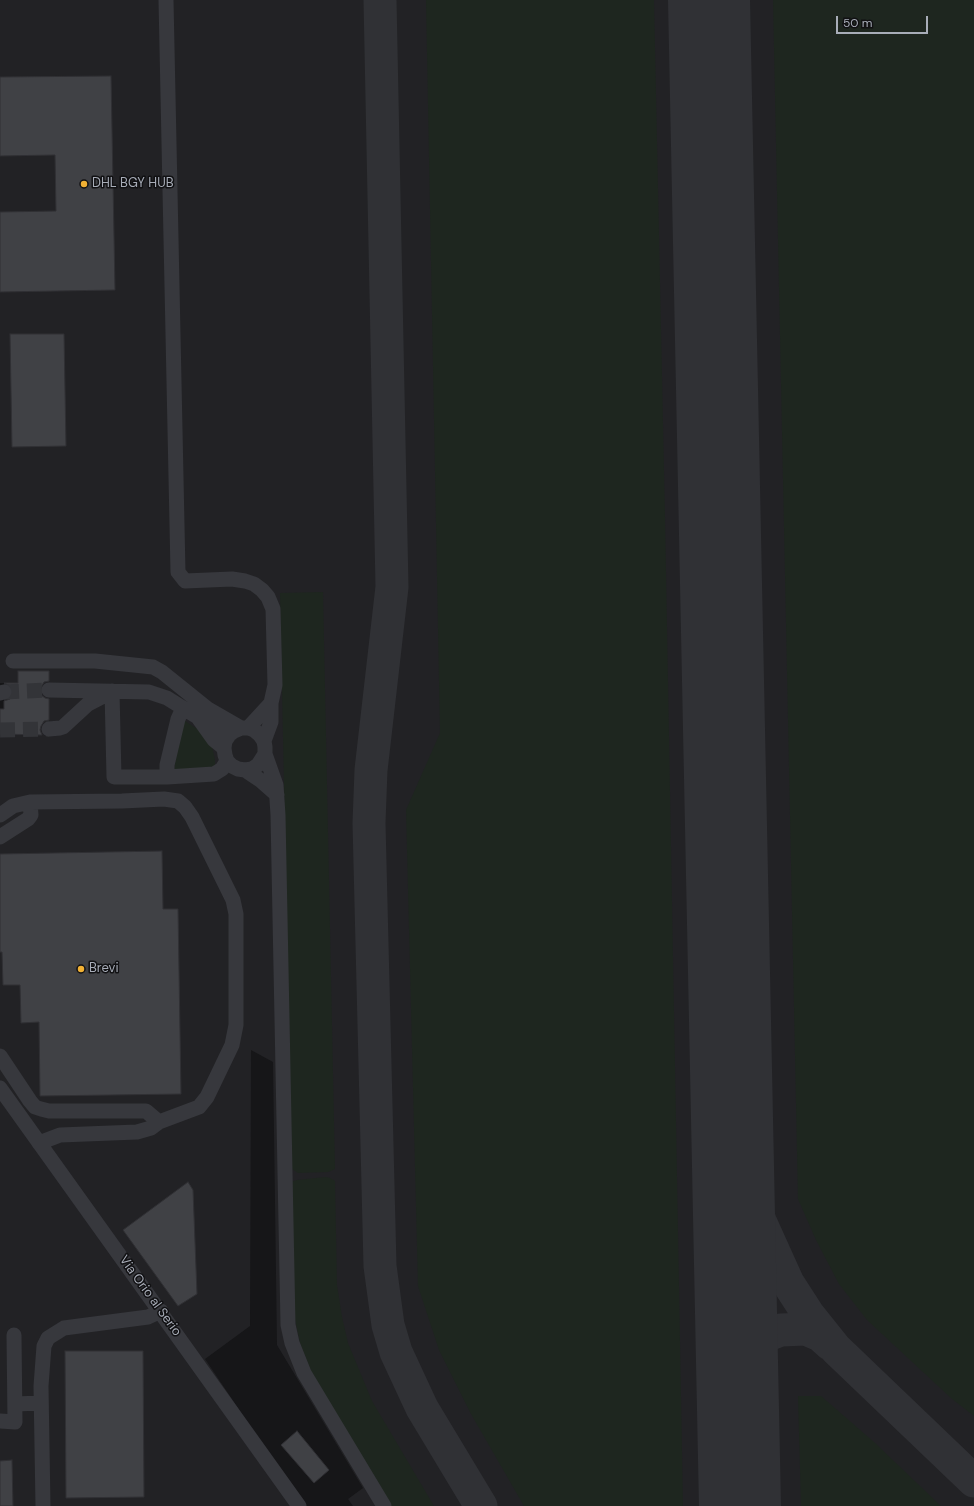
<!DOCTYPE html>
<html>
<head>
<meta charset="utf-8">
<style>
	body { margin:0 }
	#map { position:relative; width:974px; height:1506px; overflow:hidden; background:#161618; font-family:"DM Sans",sans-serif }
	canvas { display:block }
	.scale { position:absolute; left:836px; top:16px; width:92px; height:18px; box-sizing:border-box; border:2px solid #a8adb8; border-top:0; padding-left:5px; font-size:12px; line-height:14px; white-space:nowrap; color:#a8adb8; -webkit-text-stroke:3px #111113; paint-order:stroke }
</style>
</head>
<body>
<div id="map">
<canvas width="974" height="1506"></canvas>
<div class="scale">50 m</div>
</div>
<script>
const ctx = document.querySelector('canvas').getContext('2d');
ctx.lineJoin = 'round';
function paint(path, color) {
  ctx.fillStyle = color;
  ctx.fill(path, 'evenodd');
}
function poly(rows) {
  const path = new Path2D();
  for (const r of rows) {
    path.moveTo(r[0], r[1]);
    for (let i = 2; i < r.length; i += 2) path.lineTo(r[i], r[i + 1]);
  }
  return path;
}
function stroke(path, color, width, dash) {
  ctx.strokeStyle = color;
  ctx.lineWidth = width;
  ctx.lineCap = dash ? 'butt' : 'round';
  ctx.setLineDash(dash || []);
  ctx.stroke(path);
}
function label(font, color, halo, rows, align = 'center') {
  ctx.font = font + ' "DM Sans",sans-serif';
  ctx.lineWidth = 3;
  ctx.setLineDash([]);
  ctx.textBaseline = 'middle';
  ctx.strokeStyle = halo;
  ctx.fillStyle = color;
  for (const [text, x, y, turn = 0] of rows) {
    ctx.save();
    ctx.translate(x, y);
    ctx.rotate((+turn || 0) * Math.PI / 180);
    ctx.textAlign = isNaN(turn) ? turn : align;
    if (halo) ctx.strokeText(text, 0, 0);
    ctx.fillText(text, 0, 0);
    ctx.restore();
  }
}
const built = poly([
	[0,0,974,0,974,1506,353,1506,348,1499,363,1488,277,1345,273,1062,251,1050,250,1326,205,1359,304,1506,0,1506,0,709,4,709,4,683,0,683]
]);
const green = poly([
	[426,0,654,0,665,517,683,1506,524,1506,471,1414,439,1350,418,1286,406,810,440,733],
	[773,0,974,0,974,1416,952,1399,867,1320,839,1284,816,1240,798,1199],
	[323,592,335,1169,328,1172,298,1173,292,1169,280,593],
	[185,721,205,734,212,746,215,760,215,766,213,768,174,770,182,723],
	[326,1177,330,1178,335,1181,337,1285,342,1317,348,1343,372,1401,434,1506,391,1506,313,1376,300,1343,295,1319,291,1182,297,1180],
	[798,1396,821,1396,874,1442,941,1506,801,1506]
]);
const taxiway = poly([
	[380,0,392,587,371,770,369,823,380,1266,388,1325,396,1352,422,1408,481,1506],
	[732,1094,752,1197,760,1221,788,1283,808,1314,836,1349,974,1481],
	[738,1378,747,1359,760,1342,770,1334,781,1330,806,1329,820,1335,830,1344]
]);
const runway = poly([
	[709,0,740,1506]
]);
const building = poly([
	[111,76,115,290,0,292,0,212,56,211,55,155,0,156,0,77,111,76],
	[10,334,64,334,66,446,12,447,10,334],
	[18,671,49,671,49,681,44,682,40,689,41,695,45,698,49,699,49,720,44,721,41,726,40,730,42,735,0,734,0,709,4,709,4,701,10,699,13,694,11,686,4,683,18,683,18,671],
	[162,851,163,909,178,909,181,1094,40,1096,39,1022,21,1023,20,985,3,985,2,952,0,952,0,854,162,851],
	[188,1182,193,1190,197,1294,178,1306,123,1230,188,1182],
	[65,1351,143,1351,144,1497,66,1498,65,1351],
	[297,1431,329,1470,314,1483,281,1445,297,1431],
	[12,1460,13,1506,0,1506,0,1461,12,1460]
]);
const minorTunnel = poly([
	[4,692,49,690],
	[0,730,49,729]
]);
const minor = poly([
	[166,0,178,572,185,581,232,579,245,581,254,584,262,590,268,597,273,609,275,685,271,703,271,722,264,741],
	[13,661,95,661,153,667,162,672,208,709,241,728],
	[49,690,149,692,167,698,199,718,230,734],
	[112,691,114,777,167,777,214,774,222,769,227,761],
	[0,693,4,692],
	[199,719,214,740,224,748],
	[248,728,271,703],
	[49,729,60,728,63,727,88,704,111,692],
	[265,754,276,785,278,815,288,1325,292,1343,304,1373,384,1506],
	[245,770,252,769,258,765,265,754,265,747,264,741,260,735,254,730,248,728,241,728,234,731,229,735,225,741,224,748,225,755,227,761,232,766,238,769,245,770,260,780,277,795],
	[167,777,167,765,178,719,183,708],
	[0,815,13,806,30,802,122,801,164,799,178,801,185,807,192,817,233,900,236,914,236,1025,232,1045,207,1097,199,1107,159,1122,151,1128,137,1132,60,1135,39,1143],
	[0,837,28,819,31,815,30,802],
	[0,1056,30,1101,35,1107,41,1109,49,1111,146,1111,159,1122],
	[0,1088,299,1506],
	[15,1404,41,1403],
	[0,1421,15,1422,14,1335],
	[43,1506,41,1386,44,1346,48,1338,64,1328,148,1317,161,1311]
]);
const markers = [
	[84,184,4,"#f2b134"],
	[81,969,4,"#f2b134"]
];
const poiNames = [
	["DHL BGY HUB",92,184],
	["Brevi",89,969]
];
const streetNames = [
	["Via Orio al Serio",150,1296,54]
];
paint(built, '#222225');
paint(green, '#1e261f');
stroke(taxiway, '#303135', 33);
stroke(runway, '#303135', 82);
paint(building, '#404145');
stroke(building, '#303034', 1);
stroke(minorTunnel, '#333438', 15, [15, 8]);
stroke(minor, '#37383d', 15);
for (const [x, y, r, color] of markers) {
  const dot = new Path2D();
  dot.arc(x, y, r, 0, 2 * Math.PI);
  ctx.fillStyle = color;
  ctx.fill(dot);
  stroke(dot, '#111113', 1.5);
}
label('13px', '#a8adb8', '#111113', poiNames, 'left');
label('13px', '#a8adb8', '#111113', streetNames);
</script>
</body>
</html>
